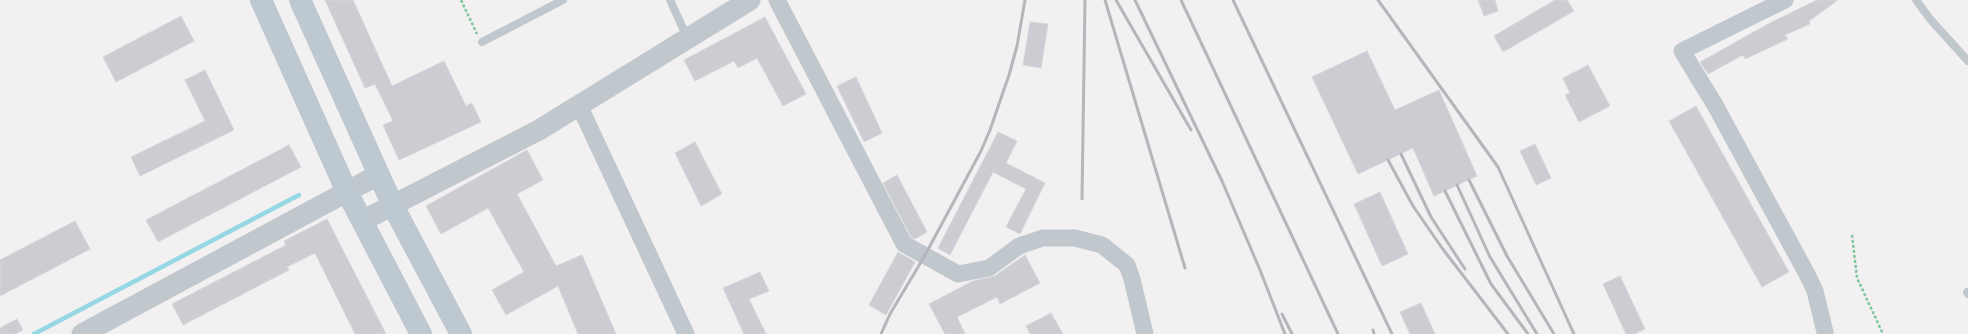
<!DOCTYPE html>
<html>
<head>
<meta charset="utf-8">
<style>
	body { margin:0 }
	canvas { display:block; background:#f2f0f1 }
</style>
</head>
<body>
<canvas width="1968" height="334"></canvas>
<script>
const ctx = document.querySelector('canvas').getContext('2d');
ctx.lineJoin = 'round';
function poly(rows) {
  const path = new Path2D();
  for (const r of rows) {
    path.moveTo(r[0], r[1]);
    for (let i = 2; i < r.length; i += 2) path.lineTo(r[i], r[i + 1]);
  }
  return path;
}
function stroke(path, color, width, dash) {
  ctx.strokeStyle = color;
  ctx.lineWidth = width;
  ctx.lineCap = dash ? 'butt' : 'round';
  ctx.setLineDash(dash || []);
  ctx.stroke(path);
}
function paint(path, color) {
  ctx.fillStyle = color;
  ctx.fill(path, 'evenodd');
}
const stream = poly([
	[34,334,299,195]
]);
const building = poly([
	[325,0,353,0,392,86,444,61,466,106,472,103,481,122,399,160,383,125,393,121,375,84,365,88,325,0],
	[1478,0,1495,0,1498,11,1484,16,1478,0],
	[1555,0,1567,0,1574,11,1503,52,1494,36,1555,0],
	[1817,0,1838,0,1809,21,1810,24,1785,35,1788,39,1745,59,1743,55,1708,74,1700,62,1770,23,1817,0],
	[181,16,194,41,116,82,103,57,181,16],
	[765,17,806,94,783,106,757,58,738,68,734,61,695,81,684,60,765,17],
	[1030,22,1048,24,1041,68,1023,65,1030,22],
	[1367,51,1395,110,1439,90,1477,176,1434,196,1413,148,1358,174,1312,77,1367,51],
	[1588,65,1610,106,1579,122,1565,95,1570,93,1563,78,1588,65],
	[205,70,234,130,140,176,131,157,205,121,185,80,205,70],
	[856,77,882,133,864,142,837,86,856,77],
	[1696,106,1789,272,1762,287,1669,121,1696,106],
	[998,132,1017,141,1006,163,1045,183,1020,234,1006,227,1026,189,993,172,950,255,938,248,998,132],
	[695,142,722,194,701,206,675,153,695,142],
	[1535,144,1551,178,1536,185,1520,151,1535,144],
	[289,145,301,167,158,242,146,220,289,145],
	[527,150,543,180,517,194,556,266,582,255,616,334,578,334,558,286,506,315,492,290,524,272,488,208,441,234,426,206,527,150],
	[897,175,927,232,915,239,911,237,883,183,897,175],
	[1380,192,1408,254,1382,266,1354,204,1380,192],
	[327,219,386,334,355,334,315,253,287,267,289,270,183,325,172,304,286,245,284,241,327,219],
	[75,221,90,249,0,296,0,260,75,221],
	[898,252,915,262,886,315,869,305,898,252],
	[1025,255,1040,283,1000,304,997,297,957,317,965,334,945,334,929,304,973,281,995,276,1025,255],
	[760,272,769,291,749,299,766,334,744,334,723,288,760,272],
	[1620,276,1645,329,1634,334,1626,334,1603,284,1620,276],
	[1421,303,1435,334,1410,334,1400,312,1421,303],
	[1051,313,1063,334,1030,334,1026,326,1051,313],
	[17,319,23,330,15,334,0,334,0,328,17,319]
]);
const path = poly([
	[461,0,477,34],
	[1852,235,1857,278,1883,334]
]);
const service = poly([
	[670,0,687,37],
	[1916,0,1930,19,1968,61],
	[482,42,563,0],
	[1967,292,1968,294]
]);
const minor = poly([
	[777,0,904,244,958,274,989,268,1019,246,1043,238,1075,238,1102,245,1127,265,1132,279,1145,334],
	[1785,0,1682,51,1715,105,1808,276,1815,291,1825,332],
	[579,105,686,334]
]);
const tertiary = poly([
	[362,221,539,130,750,0],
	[82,334,378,175]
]);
const secondary = poly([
	[261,0,347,192,421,334],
	[300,0,393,206,461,334]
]);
const rail = poly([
	[1105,0,1185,268],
	[1116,0,1191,130],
	[1135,0,1222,181,1260,270,1285,334],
	[1181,0,1338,334],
	[1233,0,1392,334],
	[1378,0,1498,167,1574,334],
	[1401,154,1431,217,1465,269],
	[1388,160,1413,206,1442,248,1508,334],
	[1469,180,1507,256,1554,334],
	[1457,185,1490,257,1537,334],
	[1445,191,1491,284,1528,334],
	[1082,199,1085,0],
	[1282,314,1292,334],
	[1373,330,1374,334],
	[881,334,890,314,924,257,981,151,990,130,1009,75,1017,46,1025,0]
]);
stroke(stream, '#95d8e4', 4.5);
paint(building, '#cbcdd2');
stroke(building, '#d5d7db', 1);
stroke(path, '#7fc69f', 2.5, [3, 2]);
stroke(service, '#c0c8cd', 8);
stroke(minor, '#c0c8cd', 17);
stroke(tertiary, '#c0c8cd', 21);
stroke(secondary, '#bec8d0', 22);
stroke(rail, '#b3b6ba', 3);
</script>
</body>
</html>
